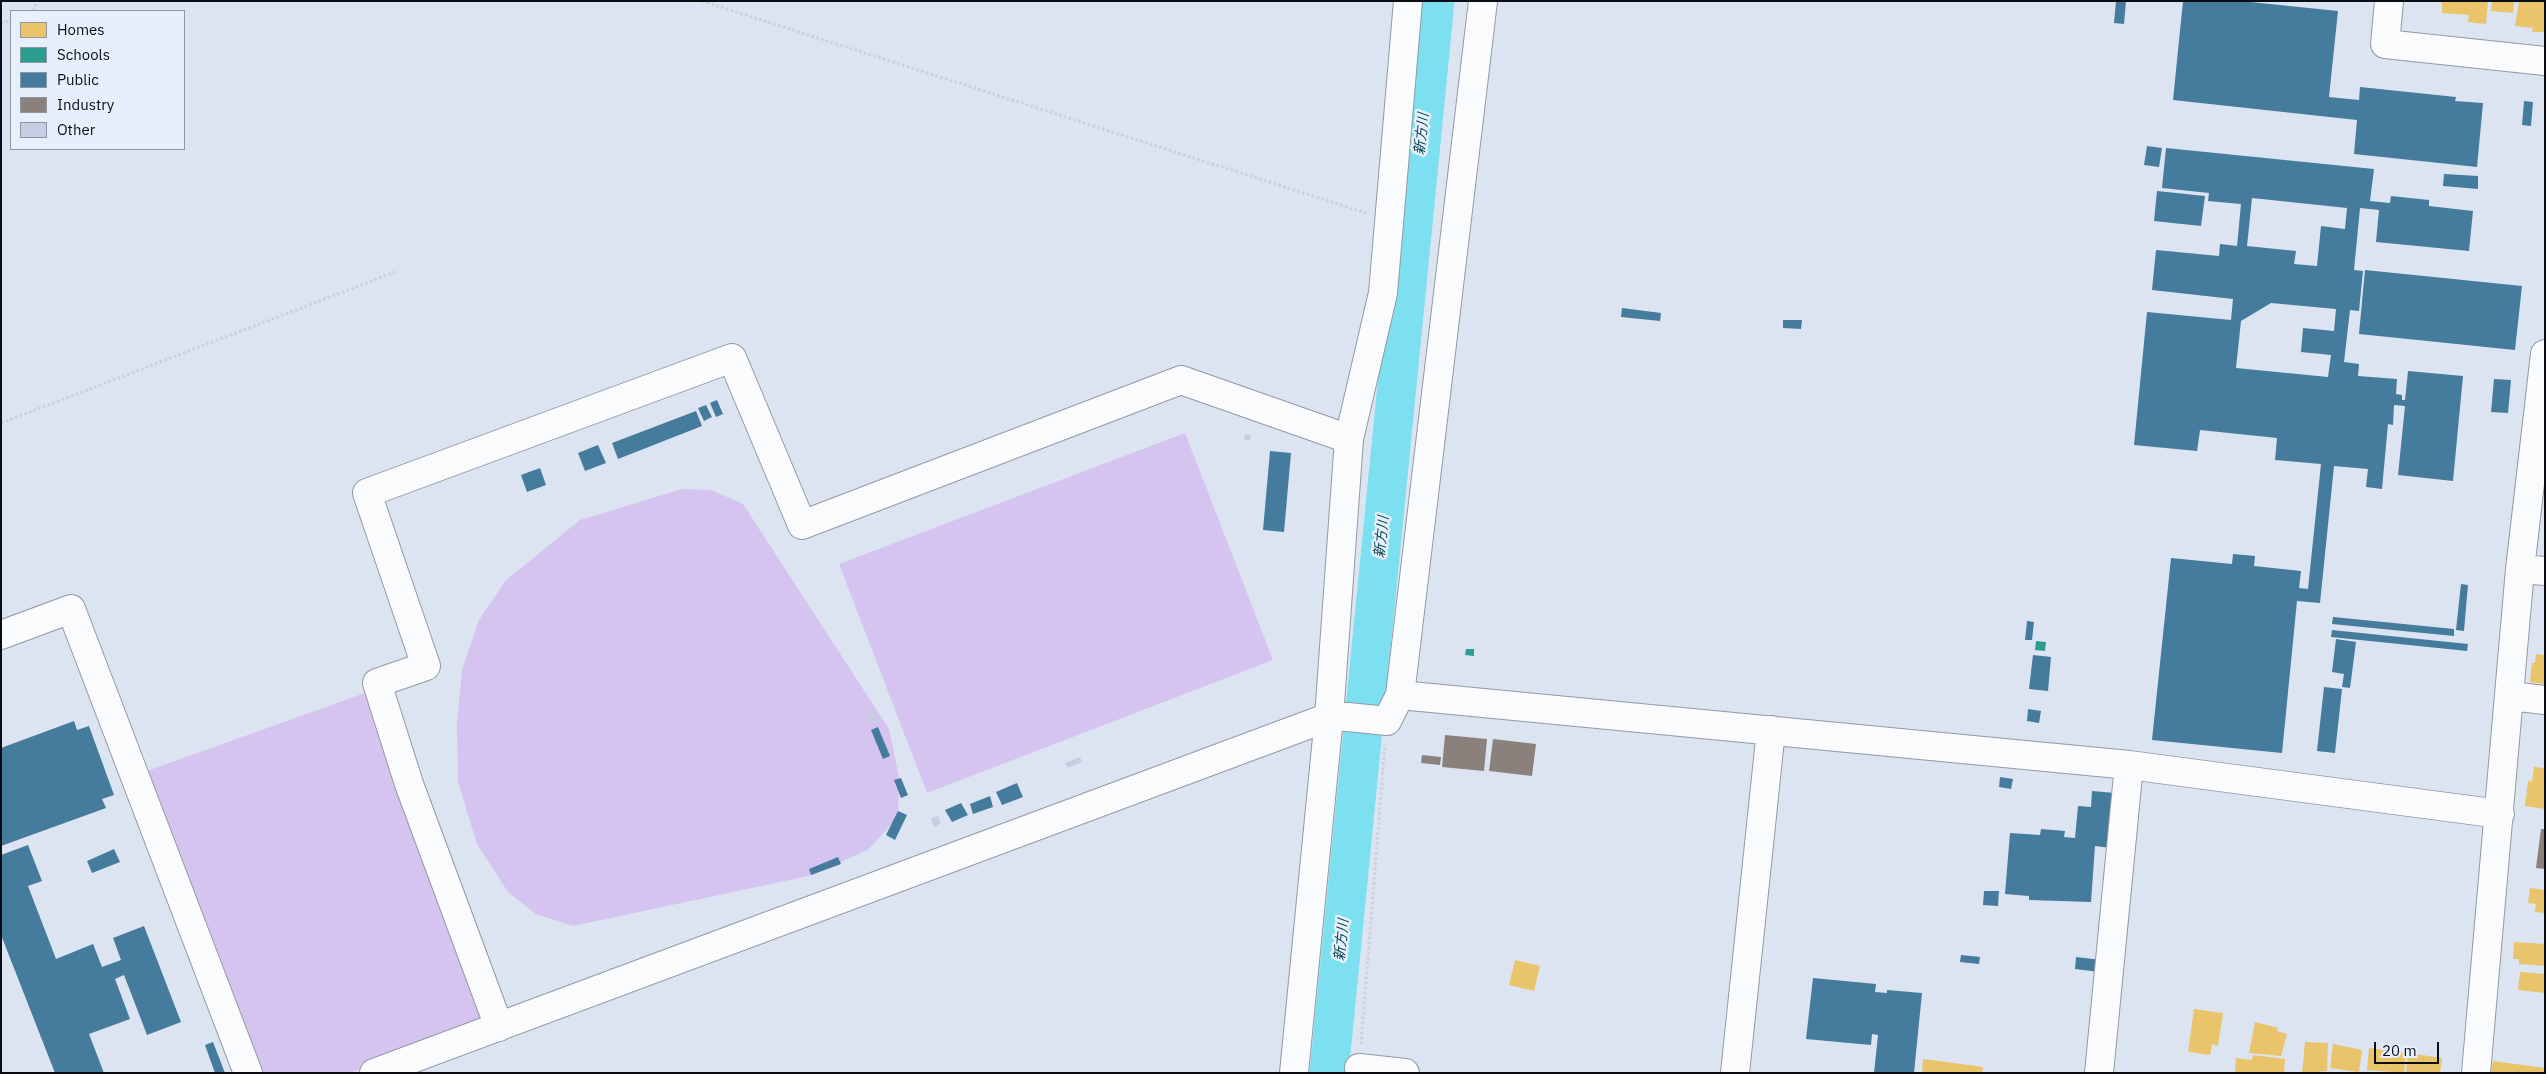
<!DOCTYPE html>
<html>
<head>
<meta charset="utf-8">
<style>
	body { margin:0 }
	#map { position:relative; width:2546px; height:1074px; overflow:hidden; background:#dce4f1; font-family:"IBM Plex Sans",sans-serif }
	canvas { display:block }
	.frame { position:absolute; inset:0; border:2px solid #090e15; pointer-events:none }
	.legend { position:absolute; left:10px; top:10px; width:175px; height:140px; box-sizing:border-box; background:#e6f0fd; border:1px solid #8e96a0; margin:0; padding:6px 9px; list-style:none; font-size:15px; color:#090e15 }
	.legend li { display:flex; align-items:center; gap:10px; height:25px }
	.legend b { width:25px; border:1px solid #8e96a0 }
	.scale { position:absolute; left:2374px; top:1042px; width:65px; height:22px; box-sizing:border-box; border:2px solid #090e15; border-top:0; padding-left:6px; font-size:15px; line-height:18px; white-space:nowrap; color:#090e15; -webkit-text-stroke:4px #e6f0fd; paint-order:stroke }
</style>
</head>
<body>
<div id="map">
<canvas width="2546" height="1074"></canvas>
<div class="frame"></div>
<ul class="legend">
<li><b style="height:14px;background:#e9c46a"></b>Homes</li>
<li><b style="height:14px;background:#2a9d8f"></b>Schools</li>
<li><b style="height:14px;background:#457b9d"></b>Public</li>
<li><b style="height:14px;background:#8a817c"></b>Industry</li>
<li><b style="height:14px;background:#c9cde3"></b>Other</li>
</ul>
<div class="scale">20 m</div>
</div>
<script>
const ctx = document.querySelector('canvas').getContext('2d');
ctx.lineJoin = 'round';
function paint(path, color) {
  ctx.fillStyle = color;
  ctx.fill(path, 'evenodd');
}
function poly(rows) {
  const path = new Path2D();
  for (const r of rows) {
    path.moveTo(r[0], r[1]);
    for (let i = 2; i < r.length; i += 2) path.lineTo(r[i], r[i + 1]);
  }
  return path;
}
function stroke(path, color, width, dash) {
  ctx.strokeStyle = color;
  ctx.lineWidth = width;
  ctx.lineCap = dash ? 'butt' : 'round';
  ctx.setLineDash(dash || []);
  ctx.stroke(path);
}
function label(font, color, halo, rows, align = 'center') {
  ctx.font = font + ' "IBM Plex Sans","Noto Sans JP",sans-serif';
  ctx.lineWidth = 5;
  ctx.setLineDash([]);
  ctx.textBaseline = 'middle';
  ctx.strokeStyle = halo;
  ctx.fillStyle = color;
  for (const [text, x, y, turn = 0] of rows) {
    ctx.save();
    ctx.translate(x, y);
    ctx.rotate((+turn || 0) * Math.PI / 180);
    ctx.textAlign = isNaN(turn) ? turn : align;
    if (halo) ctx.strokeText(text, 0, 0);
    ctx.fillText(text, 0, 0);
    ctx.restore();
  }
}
const green = poly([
	[1185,433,1273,660,927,793,839,564],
	[682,489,711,490,743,504,889,729,899,777,898,817,869,849,813,875,573,926,536,914,508,892,477,844,458,782,457,723,462,670,479,620,506,580,580,520],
	[365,693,487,1020,350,1073,259,1073,147,771]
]);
const homes = poly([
	[2442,1,2488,1,2486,24,2468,22,2469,15,2442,13],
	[2492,1,2514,1,2513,13,2491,11],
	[2519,1,2545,2,2545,32,2532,32,2533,28,2515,26],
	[2536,654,2545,655,2545,684,2530,682,2532,663,2535,663],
	[2534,767,2545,768,2545,809,2525,806,2528,781,2532,782],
	[2530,888,2545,890,2545,913,2535,912,2536,904,2528,903],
	[2514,942,2545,944,2545,966,2519,964,2519,959,2513,959],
	[1515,960,1540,966,1534,991,1509,985],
	[2520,972,2545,974,2545,993,2518,990],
	[2194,1009,2223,1013,2218,1046,2212,1044,2210,1055,2188,1052],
	[2255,1022,2278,1028,2277,1031,2287,1034,2281,1056,2249,1053],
	[2305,1042,2328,1043,2327,1071,2302,1073],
	[2333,1044,2362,1050,2359,1072,2330,1068],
	[2369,1048,2406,1053,2404,1073,2367,1070],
	[2408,1053,2442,1058,2440,1073,2406,1073],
	[2253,1055,2285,1059,2284,1073,2235,1073,2236,1058,2252,1060],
	[1923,1059,1983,1067,1982,1073,1922,1073],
	[2493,1061,2545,1068,2545,1073,2491,1073]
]);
const schools = poly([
	[2036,641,2046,642,2045,651,2035,650],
	[1466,649,1474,649,1474,656,1465,655]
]);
const public = poly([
	[2116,1,2126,1,2124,24,2114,23],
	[2183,1,2241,1,2338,11,2329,97,2359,100,2360,87,2456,97,2455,101,2483,103,2477,167,2354,154,2357,120,2173,100],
	[2524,101,2533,102,2531,126,2522,125],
	[2147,146,2162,148,2159,167,2144,165],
	[2166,148,2374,169,2370,201,2390,203,2391,196,2429,200,2429,206,2473,211,2469,251,2376,242,2379,210,2360,208,2354,270,2363,271,2359,311,2350,310,2344,362,2359,364,2358,376,2397,379,2396,394,2402,395,2402,400,2405,400,2408,371,2463,376,2453,481,2398,475,2405,406,2394,405,2393,425,2388,424,2382,489,2366,487,2368,469,2334,466,2320,603,2297,601,2282,753,2152,740,2171,558,2232,564,2233,554,2255,556,2254,566,2301,571,2299,588,2308,589,2321,464,2275,460,2277,438,2200,430,2197,451,2134,445,2147,312,2231,320,2233,299,2152,290,2156,250,2219,256,2220,244,2237,246,2241,204,2208,201,2209,193,2162,188],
	[2252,198,2347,208,2345,229,2321,226,2317,266,2294,264,2296,251,2247,246],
	[2271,303,2336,309,2334,331,2303,328,2301,352,2331,355,2328,377,2236,368,2241,321],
	[2444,174,2478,176,2478,189,2443,186],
	[2157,191,2205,196,2201,226,2154,221],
	[2365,270,2522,286,2515,350,2359,334],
	[1622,308,1661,313,1660,321,1621,317],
	[1783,320,1802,320,1801,329,1783,328],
	[2494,379,2511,380,2508,413,2491,412],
	[717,400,723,414,716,417,710,403],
	[706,405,712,417,704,421,698,408],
	[696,411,702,426,618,459,612,443],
	[598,445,606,463,585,471,578,453],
	[1270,451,1291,453,1284,532,1263,530],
	[540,468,546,485,527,492,521,475],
	[2461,584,2468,585,2464,631,2456,630],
	[2333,617,2454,629,2454,636,2332,624],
	[2027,621,2034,622,2032,640,2025,640],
	[2332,630,2468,644,2467,651,2331,637],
	[2336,639,2356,642,2350,688,2342,687,2344,674,2332,672],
	[2033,655,2051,657,2048,691,2029,689],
	[2324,687,2342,689,2335,753,2317,751],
	[2028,709,2041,711,2039,723,2027,721],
	[74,721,77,730,89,726,114,795,102,799,106,808,1,846,1,748],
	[878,727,890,756,883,759,871,730],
	[2000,777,2013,779,2011,789,1999,787],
	[901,778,908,795,901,798,894,780],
	[1017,783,1023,797,1002,805,996,792],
	[2092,791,2115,793,2111,848,2095,846,2091,902,2029,900,2029,896,2005,894,2010,833,2040,835,2041,829,2065,831,2064,837,2075,838,2078,806,2091,807],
	[990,796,993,807,973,814,970,804],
	[961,803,968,815,952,822,945,810],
	[898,811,907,815,895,840,886,835],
	[28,845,42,881,28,886,56,959,93,944,102,967,121,960,113,938,144,926,181,1022,147,1035,124,975,115,979,130,1019,89,1034,104,1073,55,1073,1,935,1,855],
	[114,849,120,862,92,873,87,861],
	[838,857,841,864,811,875,809,869],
	[1984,891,1999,891,1998,906,1983,905],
	[1961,955,1980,957,1979,964,1960,962],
	[2076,957,2102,960,2100,972,2075,969],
	[1813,978,1876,984,1875,992,1887,993,1887,990,1922,993,1914,1073,1874,1073,1878,1035,1872,1034,1871,1045,1806,1039],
	[213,1042,225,1073,215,1073,205,1045]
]);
const industry = poly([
	[1445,735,1487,739,1484,771,1442,767],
	[1493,739,1536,744,1532,776,1489,771],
	[1422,755,1441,757,1440,765,1421,763],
	[2541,829,2545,829,2545,869,2536,868]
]);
const river = poly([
	[1329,1073,1435,1]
]);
const building = poly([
	[1245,434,1251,435,1250,441,1244,439],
	[873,711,878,723,872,726,866,714],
	[1080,757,1082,762,1068,768,1065,763],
	[938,816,941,823,934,827,931,819]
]);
const path = poly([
	[702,1,1366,213],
	[33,11,37,1],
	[1,24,11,20],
	[1,423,395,272],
	[1361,1044,1385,744]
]);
const minor = poly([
	[2389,1,2385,44,2545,61],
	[2520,569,2545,571],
	[1,635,71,609,248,1073],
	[1400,695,2129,765,2500,814],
	[2510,696,2545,700],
	[499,1027,409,784,377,683,426,666,367,493,732,358,802,525,1181,380,1349,439],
	[1359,1068,1405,1073],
	[374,1073,1329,717,1348,717,1387,721,1400,695,1483,1],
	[1294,1073,1329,717,1349,439,1383,293,1408,1],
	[1735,1073,1771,730],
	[2099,1073,2129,765],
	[2476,1073,2520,569,2545,354]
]);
const waterNames = [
	["新方川",1422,134,-84],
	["新方川",1382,537,-84],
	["新方川",1342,940,-84]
];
paint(green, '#d4c4ef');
paint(homes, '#e9c46a');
paint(schools, '#2a9d8f');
paint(public, '#457b9d');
paint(industry, '#8a817c');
stroke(river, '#7de0f0', 39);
paint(building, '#c9cde3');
stroke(minor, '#9399a3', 30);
stroke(path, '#ced0d4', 3, [2.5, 2.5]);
stroke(minor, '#fafbfd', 28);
label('italic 14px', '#03444c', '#e6f0fd', waterNames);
</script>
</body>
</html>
